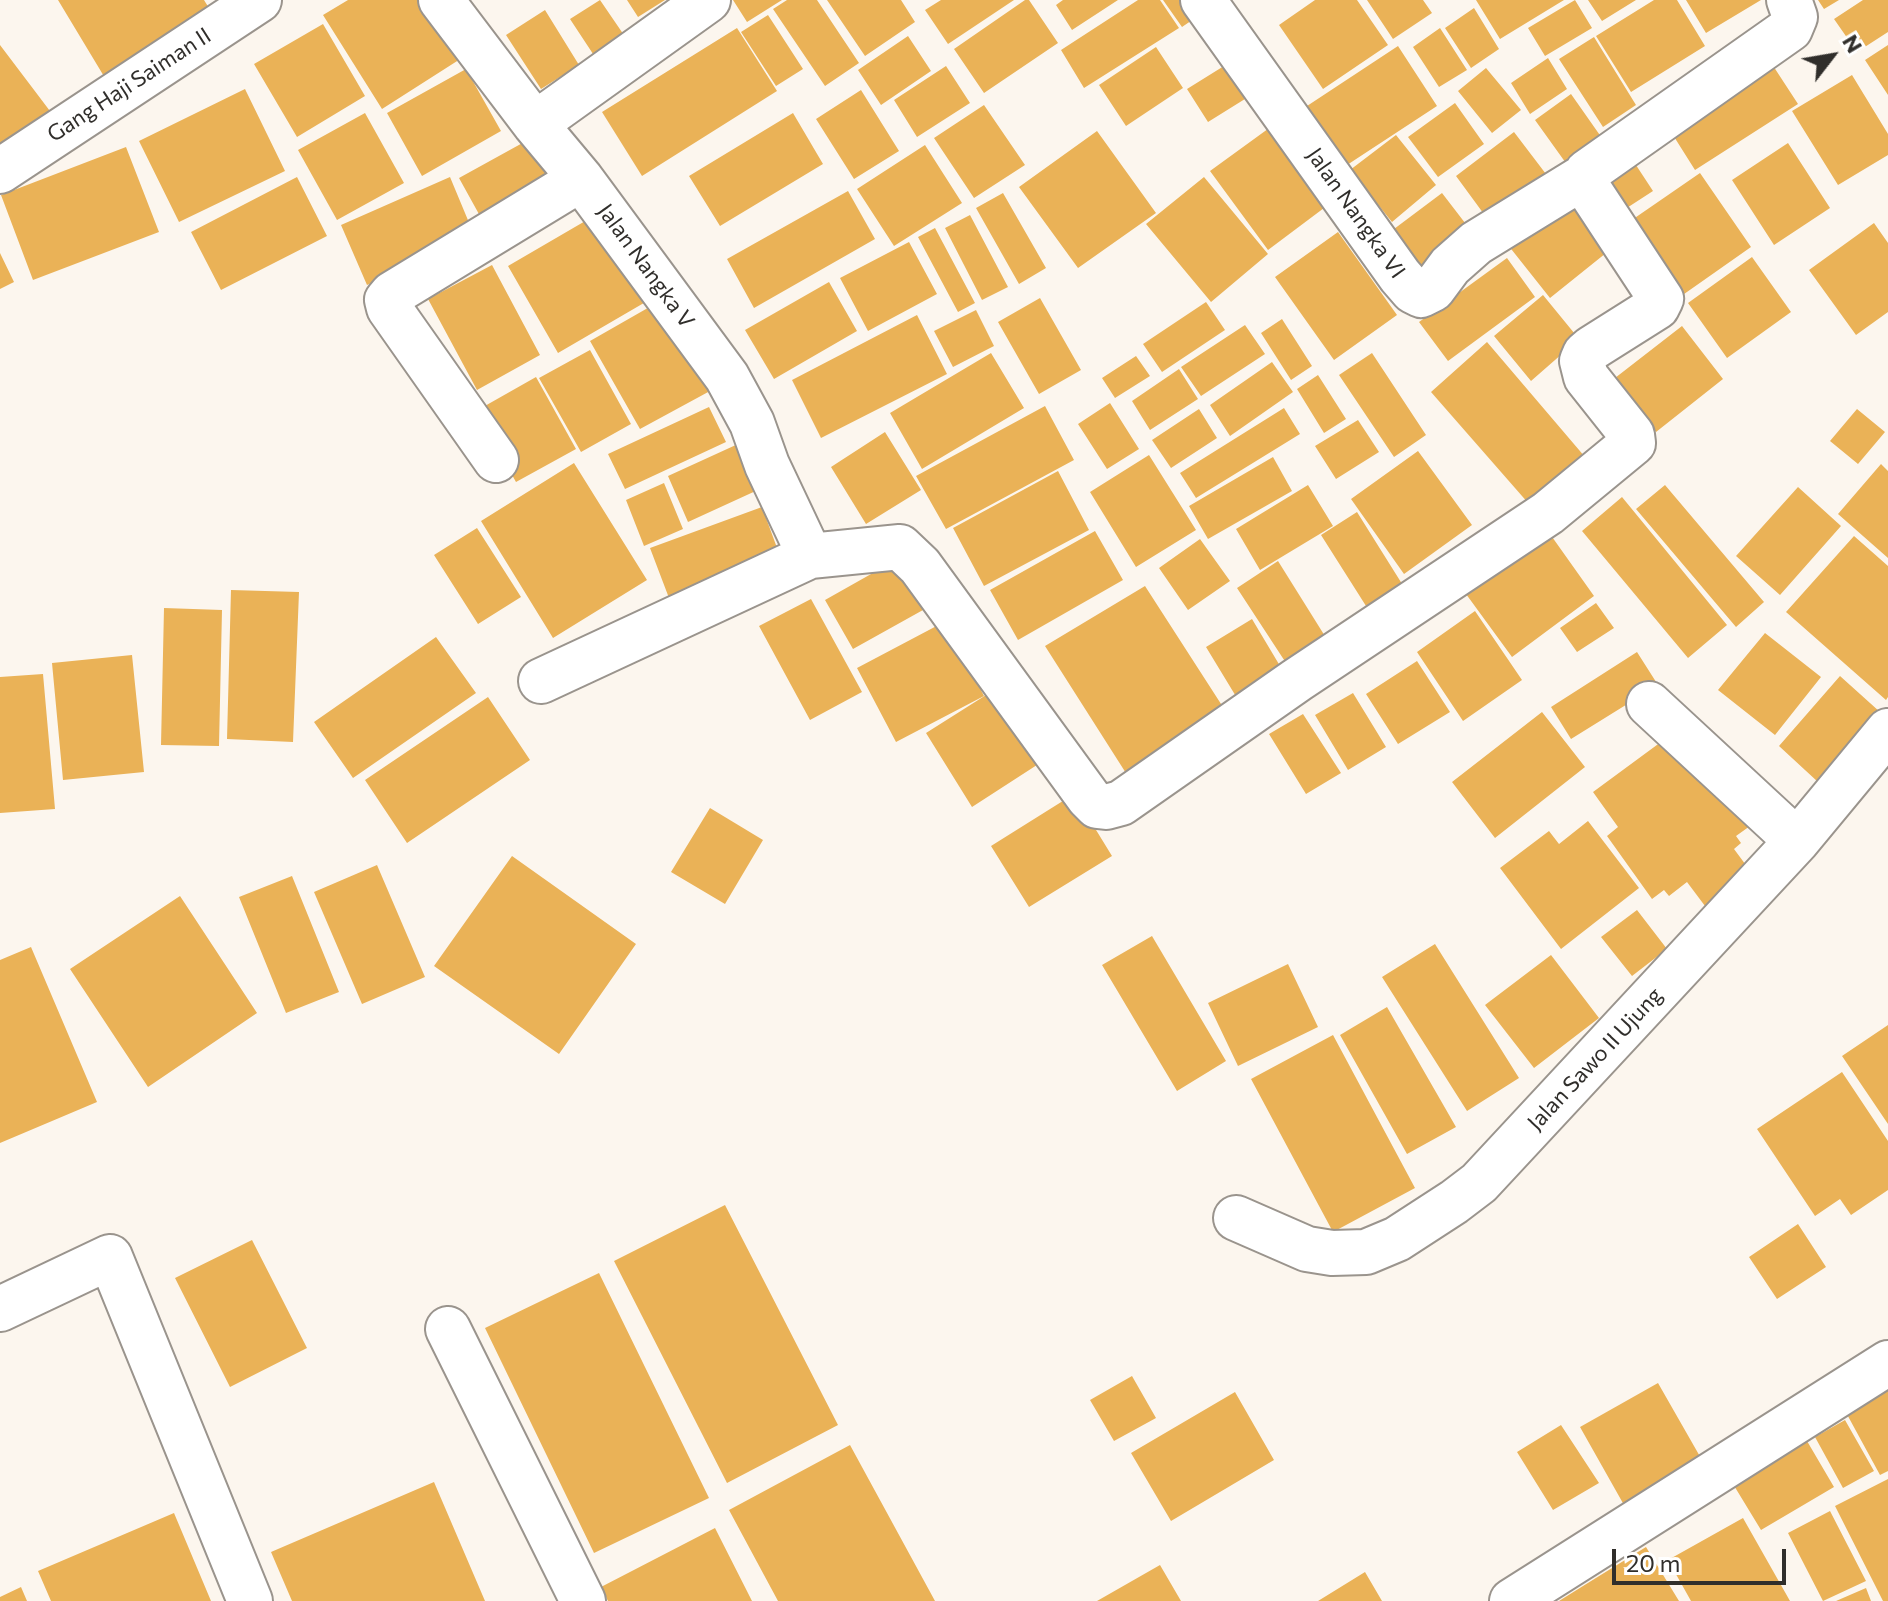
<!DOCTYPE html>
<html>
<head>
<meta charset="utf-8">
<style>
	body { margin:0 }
	#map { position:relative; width:1888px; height:1601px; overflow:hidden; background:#fcf6ee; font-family:Commissioner,sans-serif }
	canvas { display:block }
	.north { position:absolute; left:1792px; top:16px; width:80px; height:80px; -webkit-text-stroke:6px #fff; paint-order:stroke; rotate:59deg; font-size:22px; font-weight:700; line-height:32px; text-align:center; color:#302e2b }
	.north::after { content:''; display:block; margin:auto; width:28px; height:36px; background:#302e2b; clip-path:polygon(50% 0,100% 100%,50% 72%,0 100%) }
	.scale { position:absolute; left:1612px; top:1549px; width:174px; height:36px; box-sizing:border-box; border:4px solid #302e2b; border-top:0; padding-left:10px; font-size:24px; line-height:28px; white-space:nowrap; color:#302e2b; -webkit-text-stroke:6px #fff; paint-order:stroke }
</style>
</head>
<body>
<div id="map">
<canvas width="1888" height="1601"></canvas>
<div class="north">N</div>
<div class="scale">20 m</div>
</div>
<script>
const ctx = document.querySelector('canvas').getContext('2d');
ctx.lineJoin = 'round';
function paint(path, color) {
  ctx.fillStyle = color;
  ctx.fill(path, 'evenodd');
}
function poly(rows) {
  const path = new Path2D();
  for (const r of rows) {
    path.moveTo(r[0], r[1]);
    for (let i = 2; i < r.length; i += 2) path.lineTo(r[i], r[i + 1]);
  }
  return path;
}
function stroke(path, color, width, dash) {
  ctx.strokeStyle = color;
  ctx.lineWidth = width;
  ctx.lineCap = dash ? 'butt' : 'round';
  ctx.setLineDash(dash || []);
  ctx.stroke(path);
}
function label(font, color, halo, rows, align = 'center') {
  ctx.font = font + ' Commissioner,sans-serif';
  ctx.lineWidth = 7;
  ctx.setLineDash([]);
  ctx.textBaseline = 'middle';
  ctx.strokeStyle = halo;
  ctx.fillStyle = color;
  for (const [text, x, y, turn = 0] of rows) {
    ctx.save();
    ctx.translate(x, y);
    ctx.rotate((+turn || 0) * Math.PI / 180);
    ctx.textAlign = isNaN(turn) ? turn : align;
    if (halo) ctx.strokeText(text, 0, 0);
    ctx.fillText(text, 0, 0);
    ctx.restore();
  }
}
const building = poly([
	[58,0,204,0,215,18,108,83],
	[348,0,430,0,465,56,382,109,323,15],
	[600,0,628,41,597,60,570,19],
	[627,0,665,0,638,17],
	[733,0,782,0,747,22],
	[787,0,817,0,859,63,825,86,773,9],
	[827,0,901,0,915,22,865,56],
	[941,0,1014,0,948,44,925,10],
	[1025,0,1029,0,1058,43,984,93,954,49],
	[1063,0,1118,0,1072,30,1056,5],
	[1138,0,1160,0,1179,28,1084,88,1061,50],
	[1163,0,1196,0,1204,12,1182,27],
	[1315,0,1357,0,1388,45,1323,89,1279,25],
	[1367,0,1423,0,1432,13,1393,39],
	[1476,0,1564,0,1500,39],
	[1575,0,1592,28,1545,56,1528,28],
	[1588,0,1636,0,1602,21],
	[1654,0,1677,0,1705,46,1631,92,1596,36],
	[1686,0,1761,0,1706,33],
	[1818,0,1839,0,1824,9],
	[1863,0,1888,0,1888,32,1857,52,1834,19],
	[1474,8,1499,49,1471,68,1445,28],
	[545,10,579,65,541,89,506,35],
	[768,15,803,69,776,86,741,32],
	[323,24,365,96,297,137,254,64],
	[737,28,777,91,642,176,602,112],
	[1440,28,1467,70,1439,87,1413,47],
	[908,36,931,71,881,105,858,70],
	[1594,37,1636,105,1603,127,1559,59],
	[0,45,56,119,0,162],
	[1888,45,1888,95,1865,60],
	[1398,46,1437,106,1347,165,1307,106],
	[1156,47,1183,88,1126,126,1099,85],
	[1240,56,1261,89,1208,122,1187,89],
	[1548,58,1567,89,1530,114,1511,83],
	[1768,58,1798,104,1695,170,1666,124],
	[946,66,970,103,917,137,894,100],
	[1486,68,1521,110,1492,133,1458,91],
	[466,69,501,131,422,176,387,113],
	[1852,75,1888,134,1888,155,1838,185,1792,111],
	[245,89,285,171,179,222,139,141],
	[861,90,899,151,854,179,816,119],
	[1571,94,1604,141,1568,166,1535,120],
	[1455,103,1484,144,1438,177,1408,137],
	[984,105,1025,165,974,198,934,138],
	[365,113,404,183,337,220,298,150],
	[793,113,823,164,720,226,689,176],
	[1283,118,1340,196,1268,250,1210,171],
	[1097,131,1156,213,1078,268,1019,187],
	[1514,132,1549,178,1489,221,1456,176],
	[537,135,563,182,485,225,459,178],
	[1396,135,1436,185,1392,222,1350,170],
	[1788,143,1830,208,1774,245,1732,180],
	[925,145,962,203,894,246,857,189],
	[126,147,159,232,33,280,1,195],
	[1632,159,1653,191,1616,215,1595,184],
	[1700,173,1751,247,1677,299,1626,224],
	[297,177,327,236,221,290,191,232],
	[450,177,475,237,367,285,341,225],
	[1204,177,1268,254,1211,302,1146,224],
	[1571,187,1616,245,1550,298,1504,240],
	[848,191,875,239,754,308,727,259],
	[1003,193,1046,268,1019,284,976,208],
	[1442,193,1472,232,1423,269,1394,229],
	[599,213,649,300,558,353,508,266],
	[970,215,1008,287,982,300,945,228],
	[1874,223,1888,243,1888,312,1856,335,1809,270],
	[935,228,975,303,958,312,918,237],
	[1338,232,1397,315,1334,360,1275,277],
	[909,242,937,294,868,331,840,278],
	[0,253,14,282,0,289],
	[1752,257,1791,312,1727,358,1688,303],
	[1507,258,1535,297,1448,361,1419,322],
	[492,265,540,355,477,390,428,299],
	[829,282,857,331,774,379,745,330],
	[1543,295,1579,339,1531,381,1494,336],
	[1040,298,1081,370,1039,394,998,322],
	[660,301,710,391,640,429,590,341],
	[1206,302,1225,330,1162,372,1143,344],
	[976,310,994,346,953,367,934,331],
	[917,315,947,374,821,438,792,380],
	[1282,319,1312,366,1291,380,1261,333],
	[1245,325,1265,354,1201,396,1181,367],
	[1682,326,1723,379,1656,432,1615,378],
	[1487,342,1591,464,1536,512,1431,392],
	[590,350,631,424,581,452,539,378],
	[991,353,1024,408,922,469,890,413],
	[1372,353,1426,435,1394,457,1339,375],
	[1136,356,1150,376,1115,398,1102,378],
	[1272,362,1293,392,1230,436,1210,405],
	[1179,369,1198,399,1150,430,1132,401],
	[1318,375,1346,419,1324,433,1297,389],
	[536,377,576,449,516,482,476,411],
	[1110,403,1139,449,1107,469,1078,424],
	[1045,406,1074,460,946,529,916,476],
	[709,407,726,442,625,489,608,454],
	[1284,408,1300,434,1196,498,1180,473],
	[1199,409,1217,438,1171,468,1152,440],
	[1857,409,1885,432,1858,464,1830,441],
	[1358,420,1379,452,1336,479,1315,446],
	[885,432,921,490,866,524,831,467],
	[738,444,760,489,688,522,668,476],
	[1418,451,1472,525,1404,574,1351,499],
	[1149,455,1196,530,1136,567,1090,492],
	[1273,457,1292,491,1208,539,1189,506],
	[574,463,647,580,553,638,481,521],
	[1881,464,1888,471,1888,558,1838,514],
	[1058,471,1089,530,984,586,953,528],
	[664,483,683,529,644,546,626,500],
	[1308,485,1333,526,1260,570,1236,529],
	[1665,485,1764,602,1736,627,1636,509],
	[1798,487,1841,526,1780,595,1736,556],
	[1622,497,1727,625,1688,658,1582,531],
	[762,507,780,556,669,598,650,548],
	[1357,512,1409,595,1373,617,1321,535],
	[477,528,521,597,478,624,434,555],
	[1095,531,1123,580,1018,640,990,590],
	[1550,534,1594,596,1512,657,1466,594],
	[1854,536,1888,566,1888,697,1886,700,1786,612],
	[1200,539,1230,581,1188,610,1159,568],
	[903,556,932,605,853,649,825,600],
	[1278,561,1328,641,1288,666,1237,588],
	[1145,586,1232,721,1131,781,1045,646],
	[231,590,299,592,293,742,227,739],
	[811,599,862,692,810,720,759,626],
	[1596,603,1614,628,1577,652,1560,628],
	[164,608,222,610,219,746,161,745],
	[1475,611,1522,680,1463,721,1417,652],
	[1252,619,1286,676,1240,703,1206,647],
	[946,621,984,696,896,742,857,668],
	[1765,633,1821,677,1775,735,1718,690],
	[436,637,476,693,353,778,314,722],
	[1637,652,1658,685,1571,739,1551,707],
	[132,655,144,772,63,780,52,663],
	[1417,661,1450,712,1398,744,1366,694],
	[43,674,55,809,0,813,0,677],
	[1840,676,1880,712,1818,782,1779,746],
	[994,690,1040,763,972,807,926,733],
	[1353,693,1386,747,1348,770,1315,715],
	[488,697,530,760,407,843,365,780],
	[1542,712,1585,767,1495,838,1452,782],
	[1303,714,1341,773,1306,794,1269,734],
	[1665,739,1691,774,1705,764,1750,826,1736,836,1741,843,1734,849,1754,876,1708,910,1687,882,1669,896,1664,890,1652,899,1607,836,1618,827,1593,792],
	[1074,794,1112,856,1029,907,991,846],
	[710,808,763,840,725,904,671,872],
	[1588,821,1639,888,1561,949,1500,868,1549,831,1559,844],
	[512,856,636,944,559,1054,434,966],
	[377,865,425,977,362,1004,314,892],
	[292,876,339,992,286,1013,239,897],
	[180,896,257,1013,148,1087,70,969],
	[1637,910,1667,949,1632,976,1601,937],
	[1152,936,1226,1061,1177,1091,1102,965],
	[1435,944,1519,1078,1467,1111,1382,977],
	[31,947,97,1102,0,1143,0,960],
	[1551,955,1599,1018,1534,1068,1485,1005],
	[1288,964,1318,1027,1238,1066,1208,1003],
	[1387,1007,1456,1127,1407,1154,1340,1035],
	[1888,1025,1888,1124,1842,1056],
	[1333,1035,1415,1188,1333,1232,1251,1079],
	[1842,1072,1888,1141,1888,1190,1851,1215,1840,1199,1815,1216,1757,1129],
	[725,1205,838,1425,727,1483,614,1261],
	[1798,1224,1826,1267,1777,1299,1749,1257],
	[252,1240,307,1348,230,1387,175,1278],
	[599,1273,709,1498,594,1553,485,1328],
	[1132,1376,1156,1418,1114,1441,1090,1400],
	[1658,1383,1702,1460,1624,1505,1580,1427],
	[1888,1383,1888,1471,1880,1475,1843,1407],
	[1235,1392,1274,1460,1171,1521,1131,1453],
	[1845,1420,1874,1471,1843,1488,1815,1437],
	[1561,1425,1599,1483,1553,1510,1517,1452],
	[1807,1441,1834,1487,1761,1530,1733,1484],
	[850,1445,935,1601,778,1601,729,1510],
	[1888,1479,1888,1601,1883,1601,1835,1506],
	[434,1482,485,1601,292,1601,271,1552],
	[1830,1511,1866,1581,1823,1601,1788,1533],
	[174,1513,211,1601,51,1601,38,1571],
	[1743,1518,1790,1601,1691,1601,1668,1560],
	[715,1528,752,1601,608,1601,601,1587],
	[1646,1547,1679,1601,1559,1601,1583,1586],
	[1160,1565,1181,1601,1097,1601],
	[1365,1572,1382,1601,1318,1601],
	[21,1587,27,1601,0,1601,0,1597],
	[1866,1588,1871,1601,1836,1601]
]);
const minor = poly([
	[441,0,535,124,581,179,727,377,752,423,767,465,810,556],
	[1203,0,1400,276,1413,291,1421,295,1433,289,1450,266,1476,243,1585,176],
	[535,124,708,0],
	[0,171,259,0],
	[496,460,389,308,387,300,392,294,581,179],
	[541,681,810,556,900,547,920,566,1089,798,1097,806,1106,807,1121,803,1297,680,1548,513,1633,443,1632,435,1586,377,1582,361,1585,354,1592,348,1657,307,1661,299,1586,185,1585,176,1587,172,1790,29,1795,17,1789,0],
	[1649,704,1797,841],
	[1236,1218,1307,1249,1332,1253,1366,1252,1397,1239,1454,1202,1479,1183,1797,841,1888,731],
	[0,1309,110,1257,250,1601],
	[448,1329,583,1601],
	[1512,1601,1888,1363]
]);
const streetNames = [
	["Gang Haji Saiman II",129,85,-33],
	["Jalan Nangka VI",1356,213,55],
	["Jalan Nangka V",646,266,54],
	["Jalan Sawo II Ujung",1595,1059,-47]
];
paint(building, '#eab257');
stroke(minor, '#9a948d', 48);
stroke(minor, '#fff', 44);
label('22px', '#302e2b', '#fff', streetNames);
</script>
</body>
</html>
